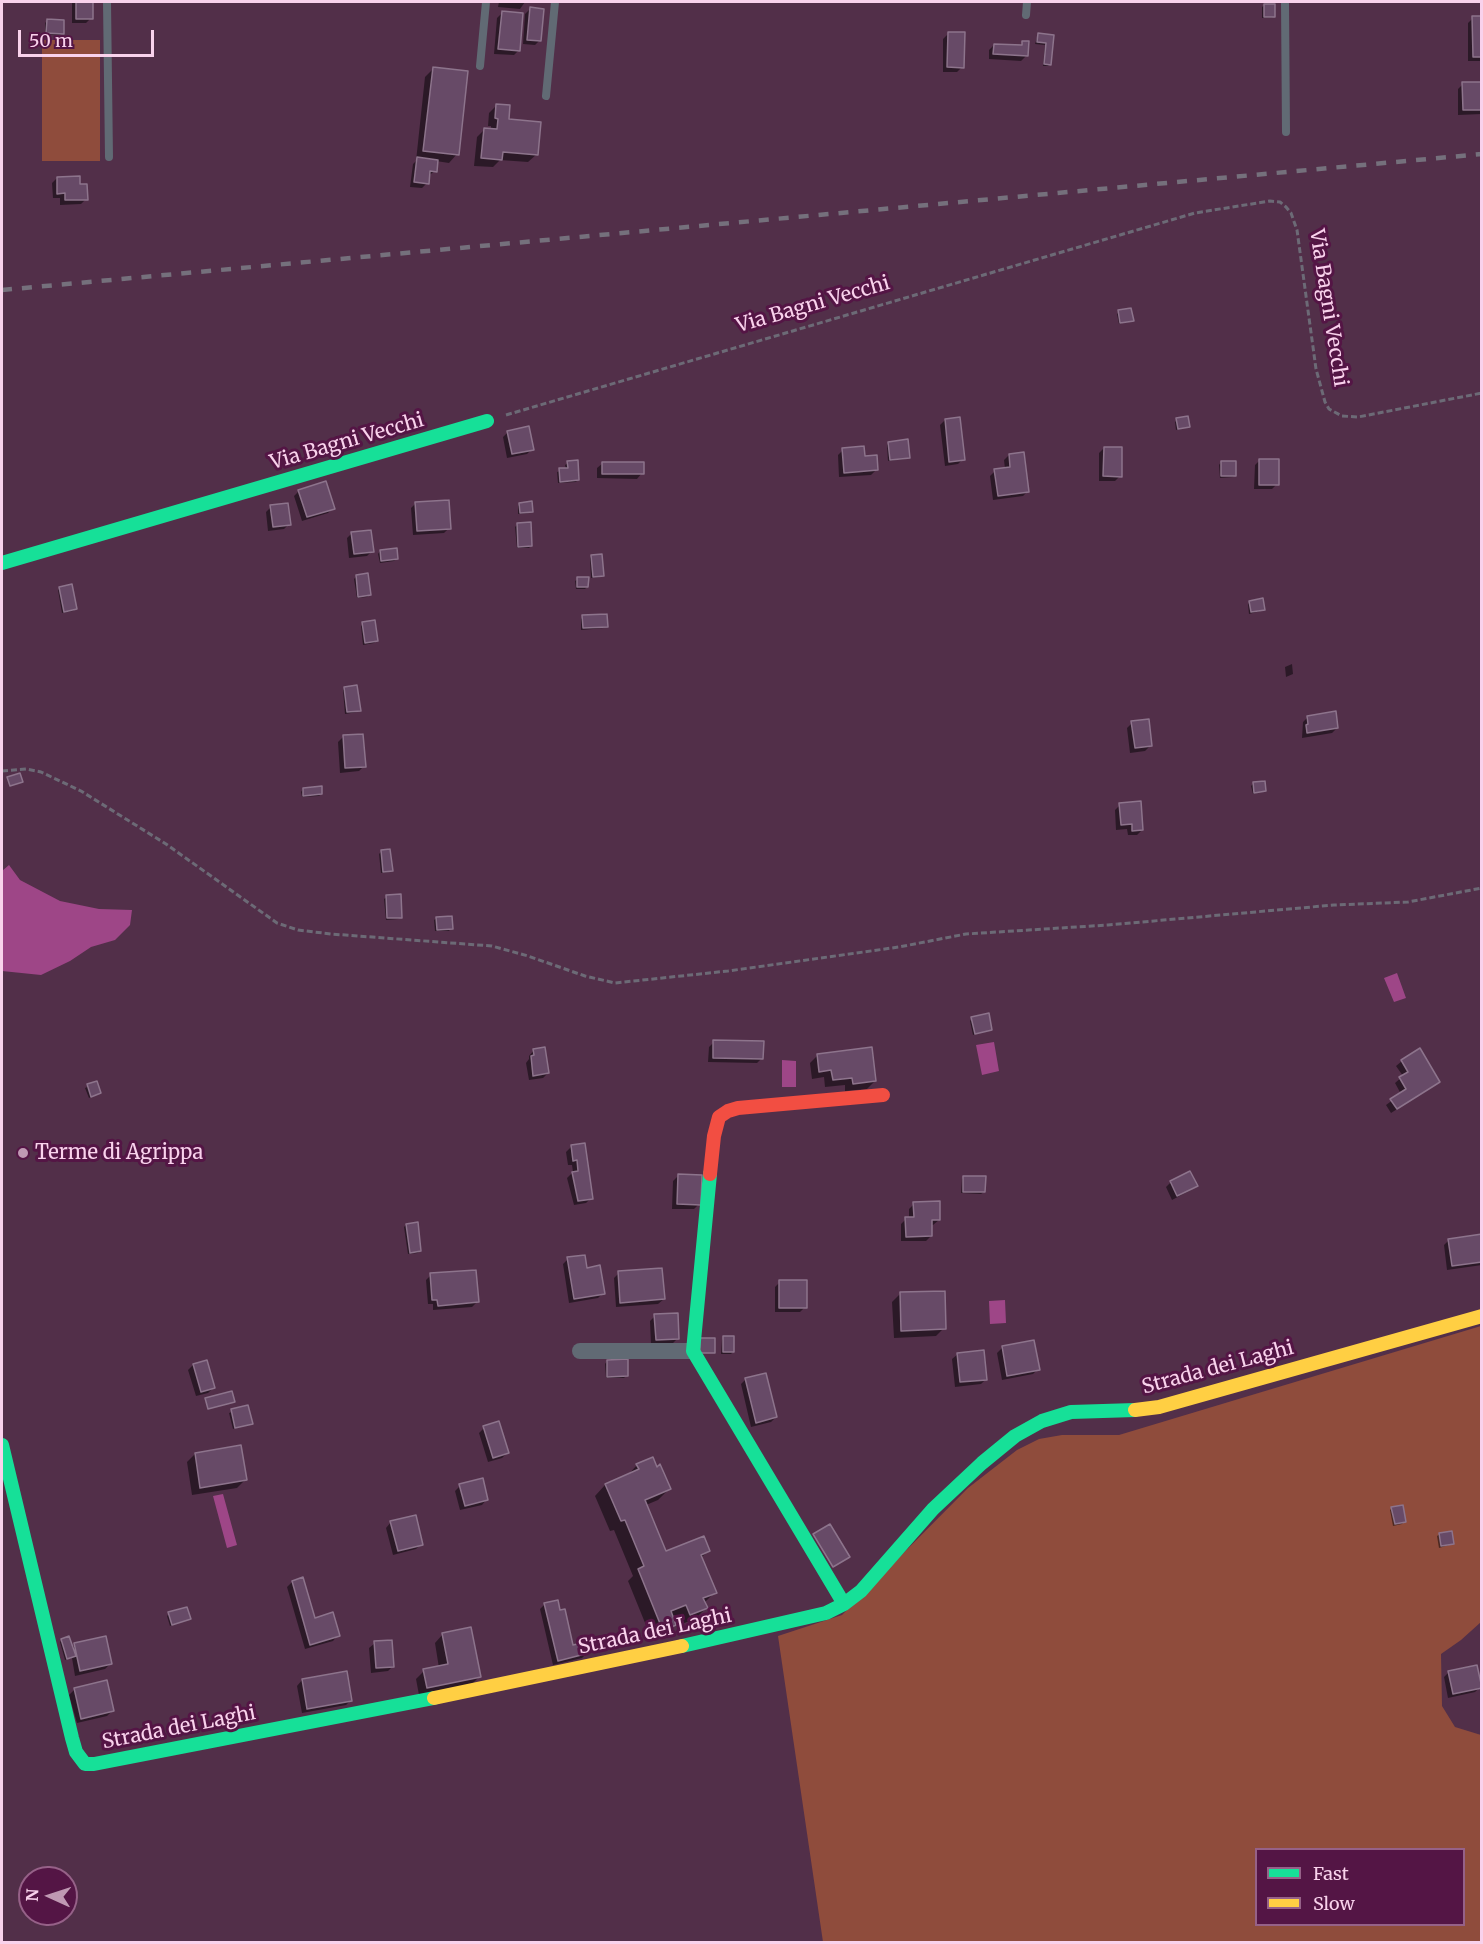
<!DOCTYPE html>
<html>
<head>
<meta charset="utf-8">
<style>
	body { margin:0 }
	#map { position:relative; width:1483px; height:1944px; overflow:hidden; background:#522f49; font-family:Merriweather,serif }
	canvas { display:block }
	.frame { position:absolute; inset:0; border:3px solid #f9d2ec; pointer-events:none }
	.legend { position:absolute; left:1255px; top:1848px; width:210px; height:78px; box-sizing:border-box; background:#541545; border:2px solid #966188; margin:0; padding:8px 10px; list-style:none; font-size:18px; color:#f9d2ec }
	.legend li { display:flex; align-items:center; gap:12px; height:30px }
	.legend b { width:30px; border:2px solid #966188 }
	.north { position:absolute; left:18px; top:1866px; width:60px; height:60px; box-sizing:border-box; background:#541545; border:2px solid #966188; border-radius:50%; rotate:273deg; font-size:16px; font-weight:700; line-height:24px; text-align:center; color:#f9d2ec }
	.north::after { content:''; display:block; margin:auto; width:21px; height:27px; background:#bf99b3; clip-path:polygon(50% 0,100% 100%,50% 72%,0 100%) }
	.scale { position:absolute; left:18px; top:30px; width:136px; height:27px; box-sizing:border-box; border:3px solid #f9d2ec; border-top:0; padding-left:8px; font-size:18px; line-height:21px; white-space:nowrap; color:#f9d2ec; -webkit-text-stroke:4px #541545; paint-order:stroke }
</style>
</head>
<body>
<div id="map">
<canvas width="1483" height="1944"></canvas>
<div class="frame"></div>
<ul class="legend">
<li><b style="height:8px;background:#16e098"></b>Fast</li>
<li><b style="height:8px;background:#ffcf43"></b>Slow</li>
</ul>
<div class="north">N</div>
<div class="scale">50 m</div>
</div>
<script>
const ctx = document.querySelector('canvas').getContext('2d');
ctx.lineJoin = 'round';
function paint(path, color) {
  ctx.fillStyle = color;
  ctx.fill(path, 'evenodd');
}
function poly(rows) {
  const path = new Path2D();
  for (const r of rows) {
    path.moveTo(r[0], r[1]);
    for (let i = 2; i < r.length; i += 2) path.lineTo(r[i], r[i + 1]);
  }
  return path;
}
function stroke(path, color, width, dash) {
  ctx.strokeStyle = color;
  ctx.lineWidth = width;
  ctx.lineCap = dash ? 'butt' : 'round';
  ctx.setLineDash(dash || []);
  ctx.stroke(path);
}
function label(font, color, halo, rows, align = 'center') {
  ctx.font = font + ' Merriweather,serif';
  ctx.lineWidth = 6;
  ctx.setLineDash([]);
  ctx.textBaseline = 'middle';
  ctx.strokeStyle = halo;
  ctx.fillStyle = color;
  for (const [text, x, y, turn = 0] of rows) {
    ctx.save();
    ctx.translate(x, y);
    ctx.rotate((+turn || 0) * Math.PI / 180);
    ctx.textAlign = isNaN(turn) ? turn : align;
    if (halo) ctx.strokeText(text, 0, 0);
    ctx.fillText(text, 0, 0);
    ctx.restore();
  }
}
const green = poly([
	[42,40,100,40,100,161,42,161],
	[1481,1326,1481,1622,1461,1640,1441,1654,1442,1706,1455,1727,1481,1735,1481,1942,823,1942,778,1636,842,1615,968,1488,1017,1450,1039,1439,1062,1435,1119,1435],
	[1256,1850,1464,1850,1464,1924,1256,1924]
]);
const water = poly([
	[9,865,20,880,60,901,99,909,132,910,130,925,115,940,91,947,70,961,41,975,2,971,2,871],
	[1397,973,1406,998,1394,1002,1384,978],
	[994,1042,999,1071,982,1075,976,1045],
	[782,1060,796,1061,796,1087,782,1087],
	[1005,1300,1006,1323,990,1324,989,1301],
	[223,1494,237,1545,227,1548,213,1496]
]);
const shadow = poly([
	[72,2,91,2,91,18,86,23,72,23],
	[499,2,525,2,520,9,498,7],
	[1265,5,1274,16,1272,18,1262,18,1262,7],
	[530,9,540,40,535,45,523,44,525,14],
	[502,13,519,50,514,55,494,54,497,18],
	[1473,18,1482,18,1482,61,1468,61,1468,23],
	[48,20,62,33,60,35,45,34,45,23],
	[948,34,962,67,957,72,943,72,943,39],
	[1038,35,1052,36,1050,64,1048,66,1043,66,1045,45,1035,44],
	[1023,42,1026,56,1021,61,989,59,989,50,994,45,1018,47],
	[433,69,457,154,449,163,436,161,435,171,428,176,427,183,422,188,410,187,413,164,416,161,425,77],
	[1482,83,1482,114,1458,115,1458,89,1463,84],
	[497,105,537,154,528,162,500,160,493,167,474,166,477,137,485,129,491,130,491,126,488,126,489,113],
	[57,178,79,186,86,199,81,204,60,205,60,198,53,198,52,183],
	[1119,312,1132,320,1119,324,1117,314],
	[945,420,963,459,958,464,945,466,940,425],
	[1177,420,1188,426,1176,430,1175,422],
	[508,432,532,449,527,454,507,458,503,437],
	[889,443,908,457,906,459,888,461,887,445],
	[1104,448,1120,476,1115,481,1099,481,1099,453],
	[843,450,864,458,876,470,871,475,839,477,838,455],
	[1009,455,1028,491,1023,496,993,500,990,476,995,471,1005,469,1004,460],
	[1260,460,1277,484,1272,489,1254,489,1255,465],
	[1221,462,1235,475,1233,477,1220,478,1219,465],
	[568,463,578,479,576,482,558,483,557,472,566,469,565,465],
	[603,463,642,473,637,479,597,478,597,468],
	[299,491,333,508,328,513,302,521,294,496],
	[416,503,449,528,444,533,413,535,411,508],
	[520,504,531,511,529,513,518,514,518,506],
	[271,507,289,524,284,529,268,531,266,512],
	[517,525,531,546,529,548,517,548,515,527],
	[352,533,372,551,367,556,349,558,347,538],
	[380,551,397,559,394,561,380,563,378,554],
	[592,556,602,575,600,577,591,578,590,558],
	[356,577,369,595,367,597,357,598,354,579],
	[578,579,587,587,585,589,576,589,575,581],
	[60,588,75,609,73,611,62,613,58,590],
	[1250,602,1264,610,1249,614,1248,604],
	[583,617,606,626,604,628,581,630,581,619],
	[363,624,376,641,374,643,363,645,361,626],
	[1292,664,1293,674,1286,677,1285,667],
	[345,688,359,710,357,712,345,714,343,690],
	[1308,717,1337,728,1332,733,1302,738,1303,722],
	[1132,723,1150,746,1145,751,1130,753,1127,728],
	[343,737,364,766,359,771,340,773,338,742],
	[1253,784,1265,790,1253,794,1251,786],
	[303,789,321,794,319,796,302,797,301,792],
	[1120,805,1142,830,1137,835,1128,835,1127,829,1116,830,1115,810],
	[381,852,391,870,389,872,381,873,379,854],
	[387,897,401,917,398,919,386,920,384,899],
	[437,918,451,928,449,931,435,931,434,920],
	[972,1019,991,1029,973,1035,970,1021],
	[714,1042,762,1058,757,1063,708,1062,709,1047],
	[534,1050,548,1073,543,1078,529,1080,526,1063,529,1059,529,1056],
	[818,1055,875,1081,867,1089,845,1091,845,1085,825,1087,824,1077,812,1079,810,1063],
	[1402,1061,1439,1082,1391,1113,1386,1105,1401,1094,1395,1083,1403,1076,1396,1066],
	[96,1083,100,1093,89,1098,85,1088],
	[583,1145,591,1198,586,1203,574,1205,567,1178,573,1172,572,1165,568,1165,566,1152,571,1147],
	[678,1176,699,1204,694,1209,672,1209,673,1181],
	[964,1177,984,1192,981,1194,961,1193,962,1179],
	[1171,1182,1196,1185,1191,1190,1172,1200,1166,1187],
	[914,1204,939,1220,933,1225,930,1225,931,1236,926,1241,901,1241,901,1224,906,1219,909,1219,909,1209],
	[406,1225,420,1250,418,1253,408,1254,404,1227],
	[1482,1236,1482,1265,1447,1270,1444,1245,1449,1240],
	[568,1259,585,1269,603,1293,598,1298,569,1303,563,1264],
	[619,1273,664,1299,658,1304,616,1307,614,1278],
	[431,1275,477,1302,472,1307,433,1310,433,1304,428,1304,426,1280],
	[780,1282,805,1307,800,1312,775,1312,775,1287],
	[900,1294,944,1328,936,1336,894,1338,892,1302],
	[655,1316,678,1338,673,1343,651,1345,650,1321],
	[724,1338,733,1352,731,1354,721,1354,722,1340],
	[1002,1348,1038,1369,1033,1374,1002,1380,997,1353],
	[958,1354,986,1379,981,1384,955,1387,952,1359],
	[607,1361,626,1376,624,1378,606,1378,605,1364],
	[193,1365,213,1388,208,1393,196,1396,188,1370],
	[746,1379,776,1417,771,1422,751,1427,741,1384],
	[247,1407,251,1423,233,1429,229,1413],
	[484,1428,507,1453,502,1458,488,1462,479,1433],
	[195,1454,245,1480,237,1488,192,1495,187,1462],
	[637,1465,669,1489,658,1500,646,1505,665,1553,708,1551,701,1558,715,1592,704,1603,706,1608,695,1619,679,1625,675,1615,671,1617,675,1625,664,1636,652,1640,628,1581,633,1576,614,1530,610,1531,595,1496,605,1485,627,1476],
	[460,1486,487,1499,482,1505,460,1510,455,1491],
	[1392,1508,1404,1522,1402,1524,1393,1526,1390,1510],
	[391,1522,421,1544,416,1549,393,1555,386,1528],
	[1440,1534,1452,1544,1439,1548,1437,1536],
	[292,1582,314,1619,338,1635,333,1641,305,1649,287,1587],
	[545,1604,572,1647,587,1653,582,1658,553,1665,540,1609],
	[169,1614,189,1619,170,1626,167,1616],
	[443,1634,479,1677,471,1685,419,1695,416,1679,424,1671,439,1668,435,1643],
	[62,1640,72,1648,75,1645,110,1664,105,1669,75,1676,72,1658,65,1660,60,1642],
	[375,1643,393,1666,388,1671,371,1673,369,1648],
	[1449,1672,1480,1687,1475,1692,1448,1698,1444,1677],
	[302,1680,351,1700,346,1705,302,1713,297,1686],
	[105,1682,112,1711,107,1716,77,1723,69,1695,74,1690]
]);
const building = poly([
	[76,2,93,2,93,19,76,19,76,2],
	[1264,4,1275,4,1275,17,1264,17,1264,4],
	[530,7,544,9,541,41,527,40,530,7],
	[502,11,523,13,520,51,498,49,502,11],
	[1472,16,1482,16,1482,57,1473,57,1472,16],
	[47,19,64,20,64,34,46,33,47,19],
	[948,32,965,32,964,68,947,67,948,32],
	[1038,33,1054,35,1051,65,1044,64,1046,43,1037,42,1038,33],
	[1022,41,1029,41,1028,56,993,54,994,44,1022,45,1022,41],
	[433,67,468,71,459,155,423,151,433,67],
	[1462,82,1482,82,1482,110,1463,110,1462,82],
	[496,104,510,105,509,119,541,122,538,155,503,152,502,160,481,158,484,128,497,129,498,119,495,118,496,104],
	[417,157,438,160,437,172,430,171,429,184,414,182,417,157],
	[80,176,80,184,87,184,88,200,65,200,65,193,57,194,57,177,80,176],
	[1131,308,1134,321,1120,323,1118,310,1131,308],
	[1188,416,1190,427,1178,429,1176,418,1188,416],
	[960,417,965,460,949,462,945,419,960,417],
	[529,426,534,450,512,454,507,431,529,426],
	[908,439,910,458,890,460,888,442,908,439],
	[864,446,865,456,877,455,878,470,844,473,842,448,864,446],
	[1104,447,1122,447,1122,477,1103,476,1104,447],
	[1024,452,1029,492,998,496,994,469,1010,467,1009,454,1024,452],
	[1259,459,1279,459,1279,485,1259,485,1259,459],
	[578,460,579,480,560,482,559,468,568,468,567,461,578,460],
	[1221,461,1236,461,1236,476,1221,476,1221,461],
	[602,462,644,462,644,474,602,474,602,462],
	[326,481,335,509,307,517,298,490,326,481],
	[449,500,451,529,417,531,415,502,449,500],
	[532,501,533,512,520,513,519,503,532,501],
	[288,503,291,525,273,527,270,505,288,503],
	[531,522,532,546,518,547,517,523,531,522],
	[371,530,374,552,354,554,351,532,371,530],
	[397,548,398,559,381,561,380,550,397,548],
	[602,554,604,576,593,577,591,555,602,554],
	[368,573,371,595,358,597,356,575,368,573],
	[577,577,589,577,588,587,577,587,577,577],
	[72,584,77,609,64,612,59,587,72,584],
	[1263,598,1265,610,1251,612,1249,601,1263,598],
	[607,614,608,627,583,628,582,615,607,614],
	[375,620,378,641,365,643,362,622,375,620],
	[357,685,361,711,347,712,344,687,357,685],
	[1336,711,1338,728,1307,733,1306,725,1308,724,1307,716,1336,711],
	[1149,719,1152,746,1135,748,1131,721,1149,719],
	[363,734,366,767,345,768,343,735,363,734],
	[20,773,23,782,10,786,7,777,20,773],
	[1265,781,1266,791,1254,793,1253,782,1265,781],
	[322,786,322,794,303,796,303,788,322,786],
	[1141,801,1143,830,1132,831,1132,824,1121,825,1119,803,1141,801],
	[390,849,393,871,383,872,381,850,390,849],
	[401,894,402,918,387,918,386,895,401,894],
	[452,916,453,929,437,930,436,917,452,916],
	[989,1013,992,1030,975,1034,971,1017,989,1013],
	[713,1040,764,1041,763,1059,713,1058,713,1040],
	[545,1047,549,1073,533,1076,531,1056,534,1055,533,1049,545,1047],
	[872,1047,876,1081,853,1084,852,1078,833,1080,831,1070,819,1072,817,1054,872,1047],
	[1420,1048,1440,1082,1397,1109,1390,1099,1406,1089,1399,1077,1408,1072,1401,1060,1420,1048],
	[97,1081,101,1093,91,1097,87,1084,97,1081],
	[585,1143,593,1199,578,1201,572,1172,578,1171,577,1160,573,1161,571,1145,585,1143],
	[1190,1171,1198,1186,1177,1196,1170,1181,1190,1171],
	[678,1174,702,1175,701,1205,677,1204,678,1174],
	[963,1176,986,1176,985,1192,963,1192,963,1176],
	[940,1201,940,1220,932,1220,932,1236,906,1237,905,1217,914,1217,913,1202,940,1201],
	[418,1222,421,1251,410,1253,406,1224,418,1222],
	[1482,1234,1482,1262,1452,1266,1448,1239,1482,1234],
	[585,1255,587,1268,600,1265,605,1294,574,1299,567,1257,585,1255],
	[662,1268,665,1299,620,1303,618,1271,662,1268],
	[476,1270,479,1302,438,1306,437,1300,432,1300,430,1273,476,1270],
	[779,1280,807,1280,807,1308,779,1308,779,1280],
	[945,1291,946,1329,901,1331,900,1292,945,1291],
	[678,1313,679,1339,656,1340,654,1314,678,1313],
	[723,1336,734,1336,734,1352,723,1352,723,1336],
	[700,1338,715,1338,715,1353,700,1353,700,1338],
	[1034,1340,1040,1370,1007,1376,1002,1346,1034,1340],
	[984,1350,987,1380,960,1382,957,1353,984,1350],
	[628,1359,628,1376,607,1377,607,1360,628,1359],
	[207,1360,215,1388,201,1392,193,1364,207,1360],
	[766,1373,777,1417,756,1423,745,1378,766,1373],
	[232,1391,235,1402,208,1409,205,1398,232,1391],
	[248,1405,253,1424,235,1428,231,1409,248,1405],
	[499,1421,509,1453,493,1458,483,1426,499,1421],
	[241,1445,247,1480,200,1488,195,1453,241,1445],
	[653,1457,657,1467,660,1464,671,1489,645,1500,666,1551,704,1536,710,1551,701,1555,717,1593,703,1598,708,1608,690,1615,686,1605,671,1611,676,1625,663,1631,638,1569,644,1566,625,1520,621,1521,605,1484,639,1469,636,1464,653,1457],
	[483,1478,488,1500,465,1506,459,1484,483,1478],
	[1403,1505,1406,1522,1395,1524,1391,1507,1403,1505],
	[416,1515,423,1545,398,1551,390,1521,416,1515],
	[830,1524,850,1557,833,1567,813,1534,830,1524],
	[1452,1531,1454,1544,1441,1546,1439,1533,1452,1531],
	[303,1577,315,1618,333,1612,340,1636,310,1645,292,1581,303,1577],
	[558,1600,560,1610,565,1609,573,1645,586,1642,589,1653,558,1661,544,1603,558,1600],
	[187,1607,191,1619,172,1625,168,1612,187,1607],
	[471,1627,481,1677,427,1688,423,1669,448,1664,442,1633,471,1627],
	[69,1636,76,1656,67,1659,61,1639,69,1636],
	[106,1636,112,1664,80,1671,74,1643,106,1636],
	[392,1640,394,1667,376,1668,374,1641,392,1640],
	[1477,1665,1482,1688,1453,1694,1448,1671,1477,1665],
	[347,1671,352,1701,307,1709,302,1679,347,1671],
	[107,1680,114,1711,81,1719,74,1688,107,1680]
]);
const path = poly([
	[506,415,1195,213,1270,201,1280,202,1286,207,1291,213,1297,230,1316,369,1325,402,1329,409,1342,416,1358,417,1482,393],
	[2,771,26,769,41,772,81,791,166,844,277,923,298,930,331,934,492,946,528,956,585,976,615,983,728,971,899,947,966,934,1108,925,1334,905,1408,902,1482,888]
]);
const lane = poly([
	[107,2,109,157],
	[1285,2,1286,132],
	[1026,15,1027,2],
	[480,66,486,2],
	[546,96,555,2]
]);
const street = poly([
	[580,1351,693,1351]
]);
const fast = poly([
	[2,563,487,421],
	[710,1174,693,1351,844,1604],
	[2,1445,72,1738,76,1752,85,1764,94,1764,434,1698],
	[682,1646,826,1613,844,1604,861,1591,933,1509,982,1463,1015,1436,1042,1421,1071,1412,1135,1410]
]);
const slow = poly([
	[1135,1410,1159,1407,1482,1316],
	[434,1698,682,1646]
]);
const jam = poly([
	[710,1174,714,1136,719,1117,728,1111,738,1108,883,1095]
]);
const rail = poly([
	[2,290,1482,154]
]);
const markers = [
	[23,1153,6,"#bf99b3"]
];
const streetNames = [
	["Via Bagni Vecchi",813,305,-16],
	["Via Bagni Vecchi",1328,308,81],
	["Via Bagni Vecchi",347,442,-16],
	["Strada dei Laghi",1218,1368,-15],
	["Strada dei Laghi",655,1632,-12],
	["Strada dei Laghi",179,1728,-11]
];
const poiNames = [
	["Terme di Agrippa",35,1153]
];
paint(green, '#8f4c3c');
paint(water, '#9e4687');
paint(shadow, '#0007');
paint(building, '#674a67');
stroke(building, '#8d748c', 1.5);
stroke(path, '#6c6a76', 3, [6, 3]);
stroke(lane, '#616a74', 8);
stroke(street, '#616a74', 16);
stroke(fast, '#16e098', 14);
stroke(slow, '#ffcf43', 14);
stroke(jam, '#f24e42', 14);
stroke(rail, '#75707c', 4.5, [10, 10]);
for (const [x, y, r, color] of markers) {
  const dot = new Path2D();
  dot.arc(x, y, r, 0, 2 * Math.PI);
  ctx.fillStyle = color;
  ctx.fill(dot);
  stroke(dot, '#541545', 2);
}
label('20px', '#f9d2ec', '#541545', streetNames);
label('20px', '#f9d2ec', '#541545', poiNames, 'left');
</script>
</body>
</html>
